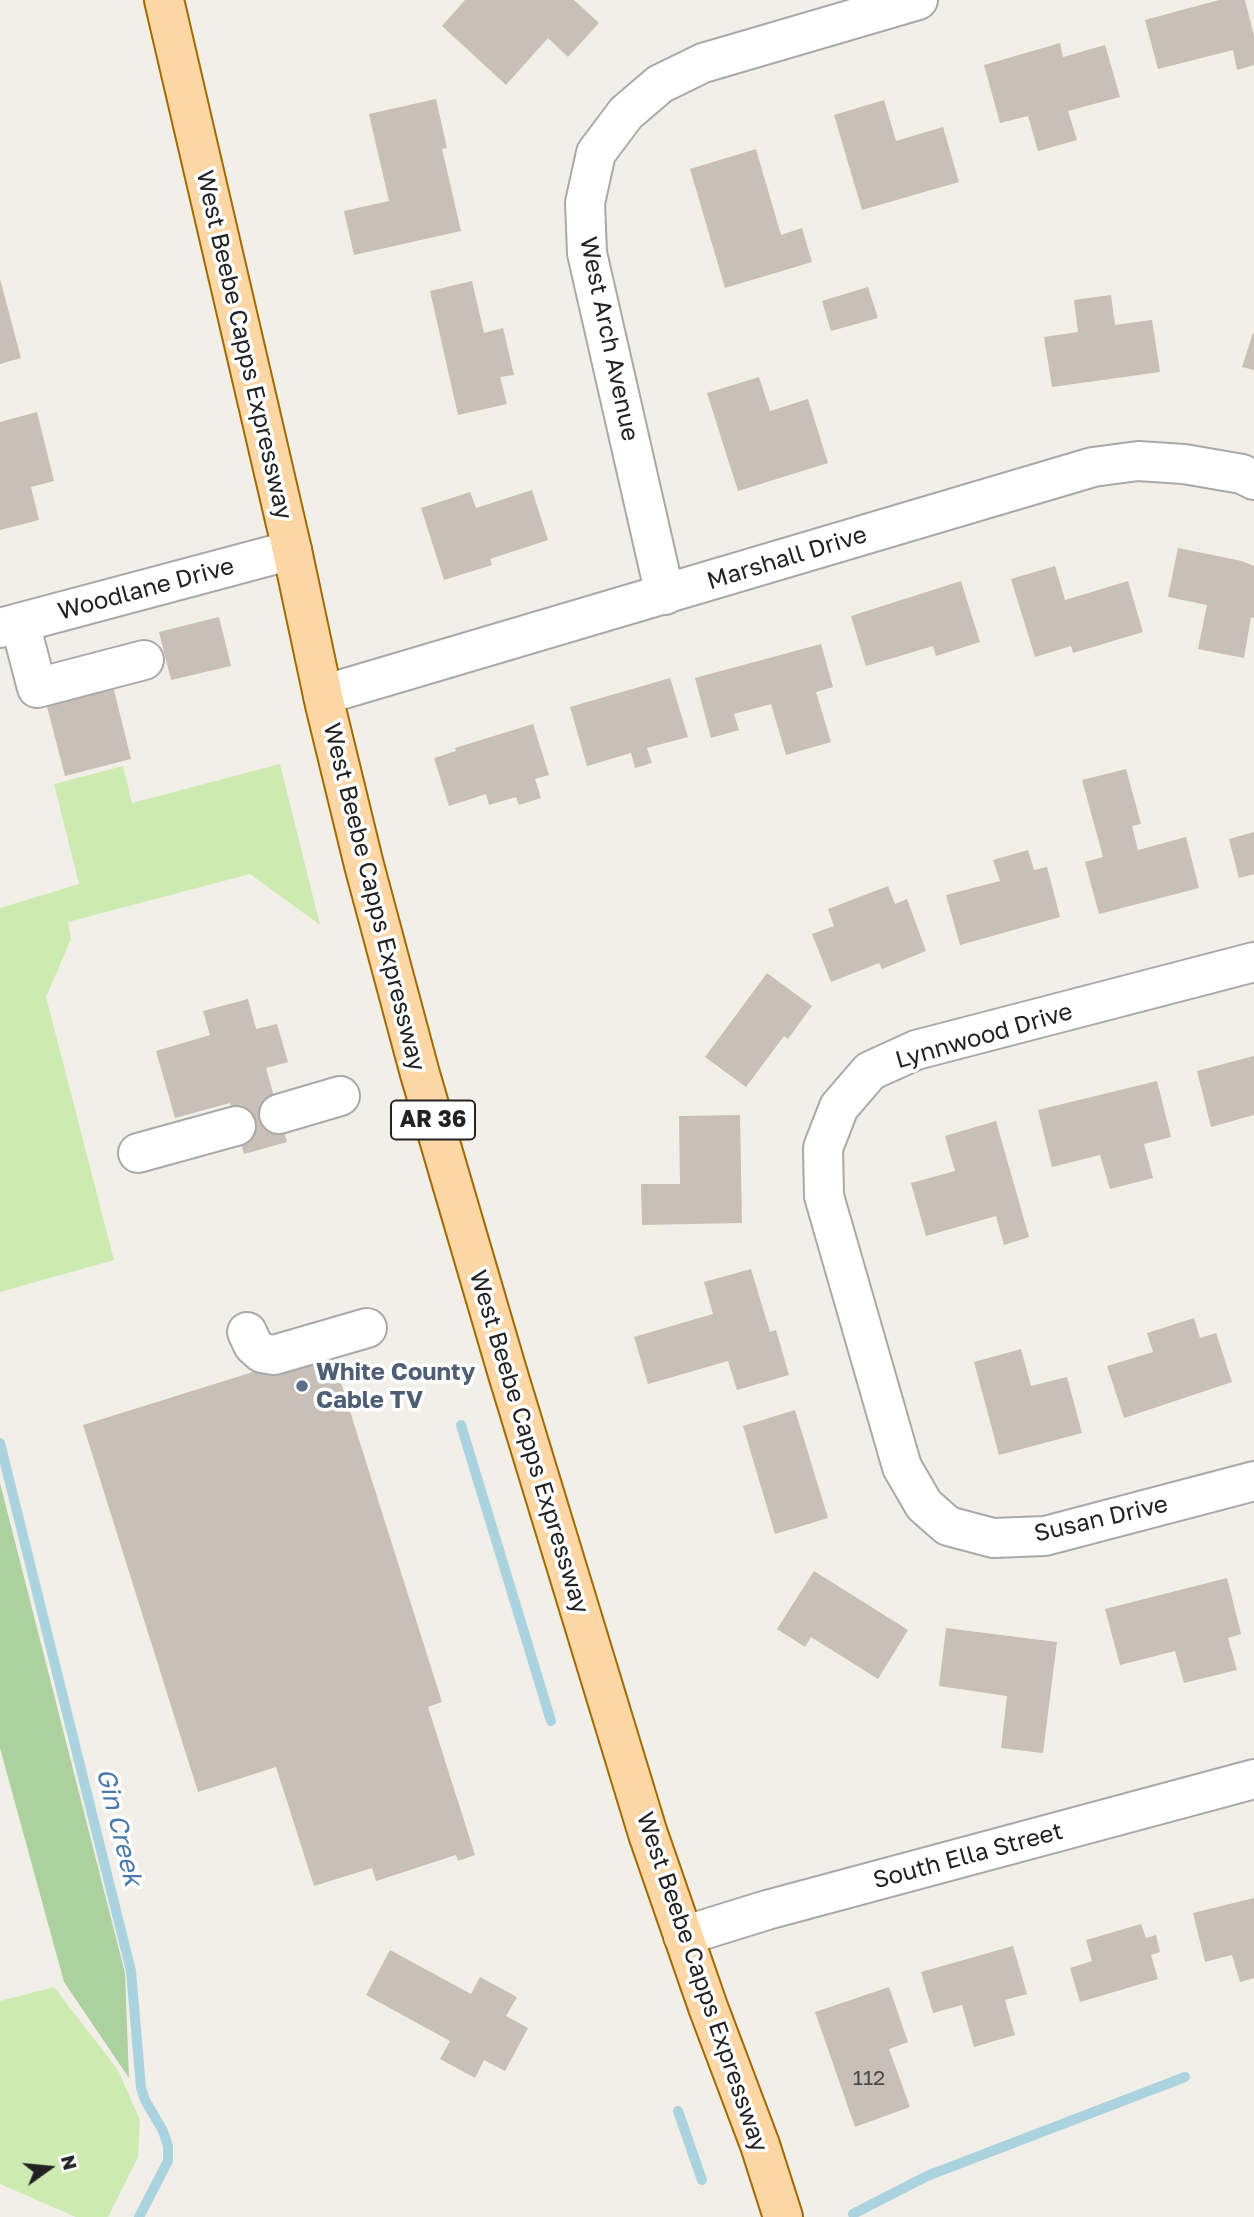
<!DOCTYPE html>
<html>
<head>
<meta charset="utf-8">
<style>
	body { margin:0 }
	#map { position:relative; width:1254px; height:2217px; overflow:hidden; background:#f2efe9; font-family:"Golos Text",sans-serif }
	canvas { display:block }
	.north { position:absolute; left:14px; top:2133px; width:70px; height:70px; -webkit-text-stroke:5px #fff; paint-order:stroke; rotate:75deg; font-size:19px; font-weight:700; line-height:28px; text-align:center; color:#222 }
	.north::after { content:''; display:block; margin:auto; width:24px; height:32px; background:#222; clip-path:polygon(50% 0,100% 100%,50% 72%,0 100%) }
</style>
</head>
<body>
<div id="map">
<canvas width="1254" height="2217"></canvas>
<div class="north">N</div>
</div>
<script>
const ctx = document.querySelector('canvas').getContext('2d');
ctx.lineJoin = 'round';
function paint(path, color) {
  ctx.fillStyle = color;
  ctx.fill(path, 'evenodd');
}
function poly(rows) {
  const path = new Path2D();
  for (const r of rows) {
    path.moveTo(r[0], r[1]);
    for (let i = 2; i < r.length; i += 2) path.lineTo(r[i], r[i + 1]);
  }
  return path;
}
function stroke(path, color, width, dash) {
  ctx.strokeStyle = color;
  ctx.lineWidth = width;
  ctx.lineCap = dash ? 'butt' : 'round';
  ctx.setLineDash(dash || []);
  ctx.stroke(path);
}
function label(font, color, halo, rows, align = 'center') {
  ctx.font = font + ' "Golos Text",sans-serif';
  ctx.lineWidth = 7;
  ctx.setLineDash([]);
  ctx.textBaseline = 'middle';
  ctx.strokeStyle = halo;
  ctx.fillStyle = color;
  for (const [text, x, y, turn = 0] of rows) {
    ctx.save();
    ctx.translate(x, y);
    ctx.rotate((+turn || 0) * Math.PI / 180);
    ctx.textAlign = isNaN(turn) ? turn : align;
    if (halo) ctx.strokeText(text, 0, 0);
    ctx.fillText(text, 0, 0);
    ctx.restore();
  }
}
const grass = poly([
	[280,764,320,925,250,874,68,922,71,939,46,997,114,1260,0,1292,0,908,79,884,54,784,123,766,132,803],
	[54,1987,118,2070,140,2120,138,2157,108,2217,76,2217,0,2184,0,2001]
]);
const forest = poly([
	[0,1483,125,1973,129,2078,64,1982,0,1748]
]);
const stream = poly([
	[461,1425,551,1721],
	[0,1443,131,1971,141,2088,145,2100,163,2131,168,2146,168,2161,139,2217],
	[678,2111,702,2180],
	[853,2214,927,2176,1185,2077]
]);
const building = poly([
	[465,0,574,0,599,23,568,57,548,38,506,85,442,26],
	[1219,0,1245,0,1254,36,1254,65,1237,70,1233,50,1158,69,1145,20],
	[1060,43,1063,57,1105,45,1120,97,1068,111,1077,140,1038,151,1028,116,1000,123,984,65],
	[436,99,447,148,442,149,461,231,354,255,344,211,389,201,369,114],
	[884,100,896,141,943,127,959,182,862,210,834,115],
	[756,149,781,235,802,228,812,262,725,288,690,169],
	[0,279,21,358,0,364],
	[472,281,484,333,503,328,514,375,500,377,507,404,458,415,430,291],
	[868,287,878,318,831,331,822,301],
	[1111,295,1115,325,1152,320,1160,372,1052,387,1044,337,1078,332,1074,300],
	[1253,333,1254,333,1254,370,1242,367],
	[759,377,770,411,808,399,828,463,738,491,707,393],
	[37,412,54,481,31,487,39,520,0,530,0,422],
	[532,490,548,540,490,559,492,565,444,580,421,508,470,492,476,508],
	[1178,548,1242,561,1254,566,1254,618,1251,617,1244,658,1198,649,1207,605,1168,597],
	[1055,566,1065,600,1128,581,1143,632,1073,653,1071,646,1035,657,1011,579],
	[961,581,980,642,936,656,933,646,866,666,851,616],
	[219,617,231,666,171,680,159,632],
	[821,644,833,687,816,692,831,742,786,755,771,704,734,714,739,730,711,738,695,678],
	[111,678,131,759,65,776,44,695],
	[670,678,688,737,647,748,652,763,635,768,631,753,587,766,570,707],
	[533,724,549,775,535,779,541,798,519,805,516,797,489,805,486,794,449,806,434,758,456,751,455,748],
	[1126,769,1141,824,1132,826,1138,850,1186,837,1199,888,1099,914,1085,862,1103,857,1082,780],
	[1254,832,1254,874,1239,878,1229,839],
	[1028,850,1034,870,1047,867,1060,917,960,945,946,895,1000,881,993,860],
	[888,886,895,904,907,899,926,951,882,969,879,963,831,982,812,934,834,926,828,909],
	[767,973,812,1006,788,1039,784,1036,746,1087,705,1057],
	[248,999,256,1029,277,1024,288,1062,266,1068,287,1142,244,1154,230,1103,175,1118,156,1051,210,1035,203,1011],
	[1254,1056,1254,1115,1211,1127,1197,1071],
	[1157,1081,1171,1137,1144,1144,1153,1178,1110,1189,1100,1155,1052,1167,1038,1110],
	[740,1115,742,1223,642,1225,641,1184,680,1184,679,1116],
	[996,1121,1029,1237,1004,1245,996,1216,926,1236,911,1183,955,1171,945,1136],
	[751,1269,770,1332,776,1330,789,1375,737,1390,728,1361,648,1384,634,1337,713,1314,704,1282],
	[1194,1318,1200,1338,1216,1333,1232,1382,1124,1418,1107,1366,1153,1352,1147,1333],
	[330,1348,442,1702,428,1707,475,1855,458,1861,456,1855,376,1881,372,1868,314,1886,276,1767,198,1792,83,1425],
	[1021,1349,1031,1386,1067,1377,1082,1433,999,1455,974,1362],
	[795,1410,828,1518,775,1534,743,1426],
	[814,1571,908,1630,878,1679,811,1637,805,1647,777,1629],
	[1227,1578,1241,1634,1228,1638,1237,1670,1184,1683,1175,1651,1120,1665,1105,1609],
	[946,1628,1057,1642,1043,1753,1001,1748,1007,1696,939,1686],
	[1254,1898,1254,1978,1240,1982,1232,1955,1205,1962,1193,1913],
	[1141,1924,1146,1938,1156,1935,1160,1952,1151,1955,1158,1979,1080,2002,1070,1968,1092,1961,1086,1940],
	[1013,1946,1027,1994,1005,2000,1015,2035,974,2047,962,2005,933,2013,921,1972],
	[390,1950,471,1994,480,1977,517,1997,506,2016,528,2028,505,2071,484,2060,475,2078,440,2059,450,2041,366,1995],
	[889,1987,908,2042,889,2049,910,2107,855,2127,815,2012]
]);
const minor = poly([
	[665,595,587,253,585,203,596,153,626,113,660,84,703,63,918,0],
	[20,623,37,688,144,660],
	[0,628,292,550],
	[323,695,1093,467,1138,461,1184,464,1242,474,1254,480],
	[1254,962,916,1050,870,1071,839,1107,823,1148,824,1196,902,1467,924,1505,948,1526,993,1538,1045,1536,1254,1481],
	[279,1114,340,1096],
	[138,1153,236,1126],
	[247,1332,253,1345,262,1353,274,1355,367,1328],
	[683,1936,767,1910,1254,1779]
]);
const major = poly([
	[164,0,292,550,325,705,364,865,420,1074,507,1371,648,1834,708,2007,760,2145,783,2217]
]);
const markers = [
	[302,1386,7,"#5c6f8a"]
];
const numberNames = [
	["112",869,2078]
];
const shields = [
	[433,1120,84]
];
const shieldNames = [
	["AR 36",433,1120]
];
const streetNames = [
	["West Arch Avenue",609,339,78],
	["West Beebe Capps Expressway",244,345,77],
	["Marshall Drive",787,558,-17],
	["Woodlane Drive",146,589,-15],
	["West Beebe Capps Expressway",374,897,76],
	["Lynnwood Drive",984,1036,-16],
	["West Beebe Capps Expressway",529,1442,73],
	["Susan Drive",1101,1519,-13],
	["South Ella Street",968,1856,-15],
	["West Beebe Capps Expressway",702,1982,71]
];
const serviceNames = [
	["White County",316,1372],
	["Cable TV",316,1400]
];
const waterNames = [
	["Gin Creek",119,1827,76]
];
paint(grass, '#cdebb0');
paint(forest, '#add19e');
stroke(stream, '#aad3df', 10);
paint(building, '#c7bfb8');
stroke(minor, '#a9a9a9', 42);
stroke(major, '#a06b00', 42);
stroke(minor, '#fff', 38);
stroke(major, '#fcd6a4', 38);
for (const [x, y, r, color] of markers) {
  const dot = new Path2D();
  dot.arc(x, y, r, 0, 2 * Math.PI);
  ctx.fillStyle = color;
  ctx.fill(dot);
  stroke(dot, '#fff', 2.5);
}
label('21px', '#4b4948', null, numberNames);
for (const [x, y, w] of shields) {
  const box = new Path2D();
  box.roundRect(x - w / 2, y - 19.5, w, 39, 5);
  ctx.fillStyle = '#fff';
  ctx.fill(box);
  stroke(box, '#222', 2);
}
label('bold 23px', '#222', null, shieldNames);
label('24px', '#222', '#fff', streetNames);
label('bold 24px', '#4e5e75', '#fff', serviceNames, 'left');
label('italic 26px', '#4a7aab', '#fff', waterNames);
</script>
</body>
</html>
